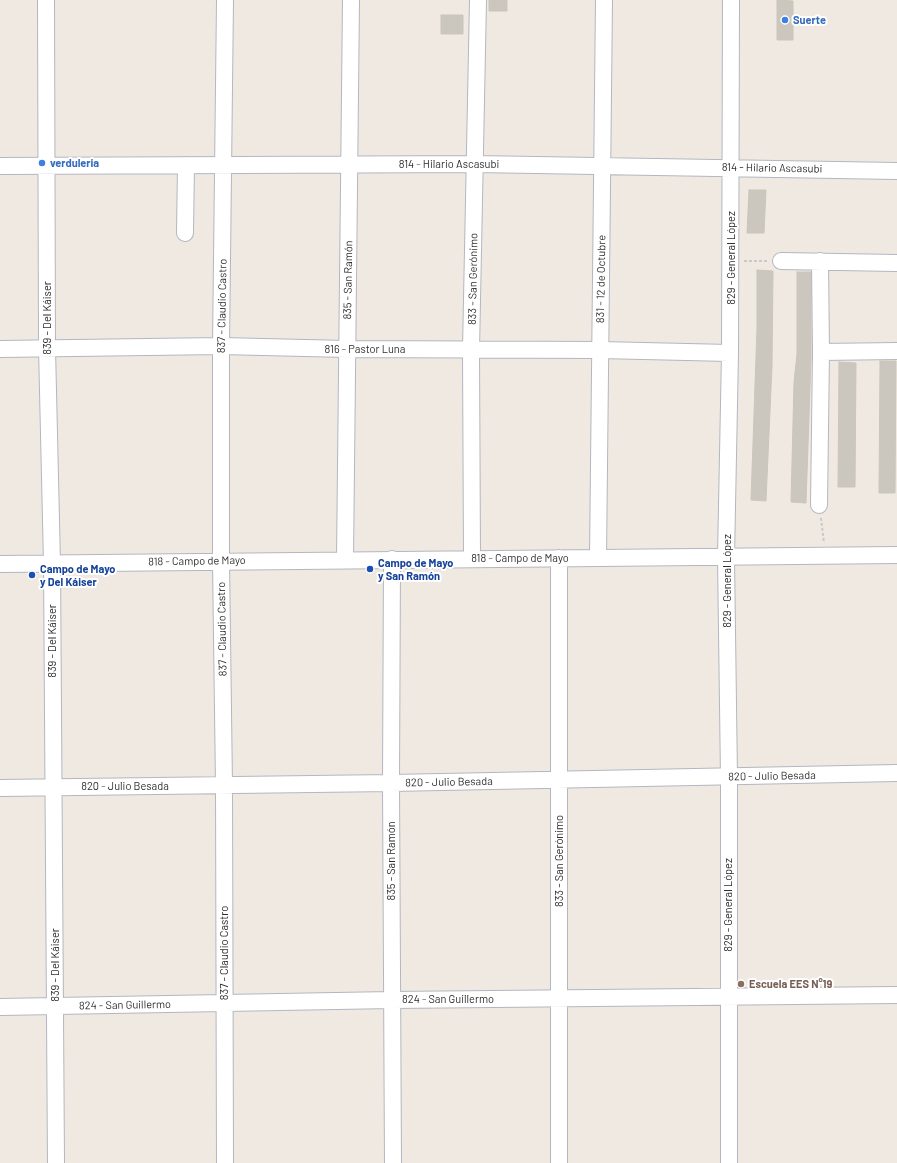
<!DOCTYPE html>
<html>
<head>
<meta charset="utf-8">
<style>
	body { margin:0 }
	canvas { display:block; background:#efe9e1 }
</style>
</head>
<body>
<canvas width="897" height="1163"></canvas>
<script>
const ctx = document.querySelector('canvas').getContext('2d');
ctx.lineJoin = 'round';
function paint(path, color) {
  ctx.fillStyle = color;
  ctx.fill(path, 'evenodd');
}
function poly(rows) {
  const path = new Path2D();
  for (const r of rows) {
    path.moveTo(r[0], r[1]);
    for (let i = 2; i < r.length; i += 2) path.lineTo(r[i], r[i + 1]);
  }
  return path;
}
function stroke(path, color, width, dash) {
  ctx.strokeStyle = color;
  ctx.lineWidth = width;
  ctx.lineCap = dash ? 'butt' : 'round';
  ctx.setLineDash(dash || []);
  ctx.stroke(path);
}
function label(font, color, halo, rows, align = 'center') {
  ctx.font = font + ' Barlow,sans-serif';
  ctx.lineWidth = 4;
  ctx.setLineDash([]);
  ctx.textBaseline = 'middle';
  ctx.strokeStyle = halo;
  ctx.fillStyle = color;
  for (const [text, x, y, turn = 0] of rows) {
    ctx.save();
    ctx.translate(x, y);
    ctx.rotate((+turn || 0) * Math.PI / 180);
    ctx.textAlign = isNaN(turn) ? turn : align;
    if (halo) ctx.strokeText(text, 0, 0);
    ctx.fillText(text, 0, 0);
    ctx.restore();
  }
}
const building = poly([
	[489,0,507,0,507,11,489,11,489,0],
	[777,0,793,1,793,40,777,40,777,0],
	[441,15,463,15,463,34,441,34,441,15],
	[749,190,766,190,764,233,747,233,749,190],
	[757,270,773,271,772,366,766,501,751,500,757,328,757,270],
	[797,272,811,272,811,358,806,503,791,502,794,382,797,354,797,272],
	[880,361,896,361,895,493,879,493,880,361],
	[839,362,856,363,855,487,838,487,839,362]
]);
const path = poly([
	[744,261,768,261],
	[821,518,824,543]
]);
const minor = poly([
	[46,0,47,348,52,563,56,1163],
	[225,0,221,346,221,561,224,785,225,1163],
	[0,166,475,164,897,171],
	[185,233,186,165],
	[781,261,897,263],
	[0,349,221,346,347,349,600,350,730,353],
	[821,352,897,351],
	[819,505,821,352,820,261],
	[472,558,471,350,478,0],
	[559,558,559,1163],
	[598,558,604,0],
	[392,559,391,783,393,1163],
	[345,560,351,0],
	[0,564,897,555],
	[0,788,391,783,897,773],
	[0,1007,392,1000,897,995],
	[729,1163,729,778,726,557,730,353,731,0]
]);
const markers = [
	[785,20,4,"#3f7fe0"],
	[42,163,4,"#3f7fe0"],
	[370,569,4,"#1a4fb4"],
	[32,575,4,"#1a4fb4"],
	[741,984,4,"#8d6e63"]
];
const shopNames = [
	["Suerte",793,20],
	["verduleria",50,163]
];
const streetNames = [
	["814 - Hilario Ascasubi",449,164],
	["814 - Hilario Ascasubi",772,168,1],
	["829 - General López",731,258,-90],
	["833 - San Gerónimo",473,279,-89],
	["831 - 12 de Octubre",601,279,-89],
	["835 - San Ramón",348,280,-89],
	["837 - Claudio Castro",222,306,-89],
	["839 - Del Káiser",47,318,-90],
	["816 - Pastor Luna",365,349],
	["818 - Campo de Mayo",520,558],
	["818 - Campo de Mayo",197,561,-1],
	["829 - General López",727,581,-90],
	["837 - Claudio Castro",222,629,-91],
	["839 - Del Káiser",52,641,-90],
	["820 - Julio Besada",772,776,-1],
	["820 - Julio Besada",449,782,-1],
	["820 - Julio Besada",125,786],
	["835 - San Ramón",391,861,-90],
	["833 - San Gerónimo",559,861,-90],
	["829 - General López",728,905,-90],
	["837 - Claudio Castro",224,953,-90],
	["839 - Del Káiser",55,965,-90],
	["824 - San Guillermo",448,999],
	["824 - San Guillermo",125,1005,-1]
];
const transitNames = [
	["Campo de Mayo",378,563],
	["y San Ramón",378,576],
	["Campo de Mayo",40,569],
	["y Del Káiser",40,582]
];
const educationNames = [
	["Escuela EES N°19",749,984]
];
paint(building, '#cbc7bf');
stroke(building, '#cbc5ba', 1);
stroke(minor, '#b4b7c1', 18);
stroke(path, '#c9c9c9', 2, [3, 2]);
stroke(minor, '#fff', 16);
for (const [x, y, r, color] of markers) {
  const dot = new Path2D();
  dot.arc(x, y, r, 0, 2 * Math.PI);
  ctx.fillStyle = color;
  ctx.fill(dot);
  stroke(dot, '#fff', 1.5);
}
label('bold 11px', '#366cbe', '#fff', shopNames, 'left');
label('11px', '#2e2e2e', '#fff', streetNames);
label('bold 11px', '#164399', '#fff', transitNames, 'left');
label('bold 11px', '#785e54', '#fff', educationNames, 'left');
</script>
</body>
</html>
